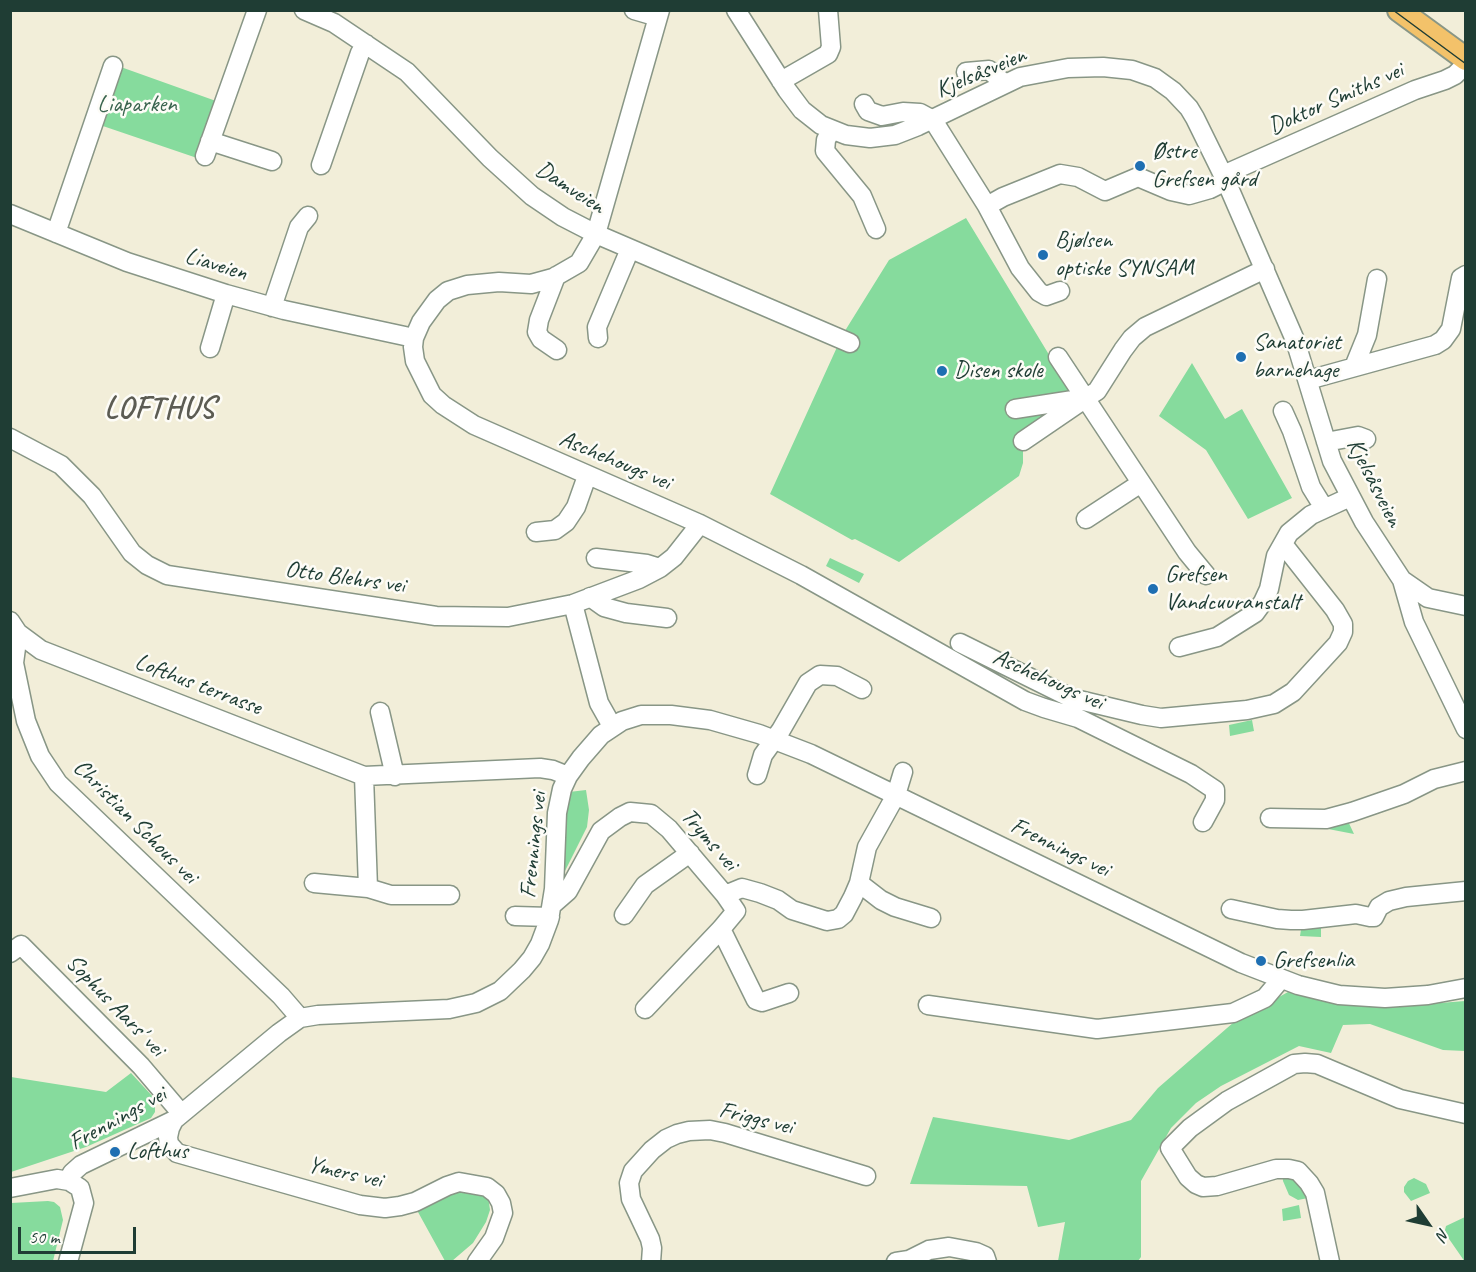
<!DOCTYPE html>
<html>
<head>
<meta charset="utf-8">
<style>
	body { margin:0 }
	#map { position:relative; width:1476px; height:1272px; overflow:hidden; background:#f2eed9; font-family:Caveat,sans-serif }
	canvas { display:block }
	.frame { position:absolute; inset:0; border:12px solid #1f3d34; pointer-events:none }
	.north { position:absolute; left:1398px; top:1194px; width:60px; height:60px; -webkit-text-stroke:4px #fdfcf7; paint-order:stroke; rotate:124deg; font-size:16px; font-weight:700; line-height:24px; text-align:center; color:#1f3d34 }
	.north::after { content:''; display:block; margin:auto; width:21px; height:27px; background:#1f3d34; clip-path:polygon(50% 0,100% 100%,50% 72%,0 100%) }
	.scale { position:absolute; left:18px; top:1227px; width:118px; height:27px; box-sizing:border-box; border:3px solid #1f3d34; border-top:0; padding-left:8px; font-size:18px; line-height:21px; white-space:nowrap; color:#1f3d34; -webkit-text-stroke:4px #fdfcf7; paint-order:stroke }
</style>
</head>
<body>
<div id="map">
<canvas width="1476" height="1272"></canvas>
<div class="frame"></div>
<div class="north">N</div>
<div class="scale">50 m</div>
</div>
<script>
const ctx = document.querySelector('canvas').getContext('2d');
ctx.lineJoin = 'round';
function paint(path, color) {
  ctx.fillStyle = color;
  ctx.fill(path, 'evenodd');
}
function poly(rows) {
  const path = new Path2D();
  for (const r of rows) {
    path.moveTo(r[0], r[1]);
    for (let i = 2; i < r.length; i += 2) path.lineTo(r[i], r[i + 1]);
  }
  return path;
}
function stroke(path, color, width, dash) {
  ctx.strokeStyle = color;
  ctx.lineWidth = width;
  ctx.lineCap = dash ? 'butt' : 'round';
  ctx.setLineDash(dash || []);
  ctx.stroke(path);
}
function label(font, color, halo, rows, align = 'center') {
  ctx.font = font + ' Caveat,sans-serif';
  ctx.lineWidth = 5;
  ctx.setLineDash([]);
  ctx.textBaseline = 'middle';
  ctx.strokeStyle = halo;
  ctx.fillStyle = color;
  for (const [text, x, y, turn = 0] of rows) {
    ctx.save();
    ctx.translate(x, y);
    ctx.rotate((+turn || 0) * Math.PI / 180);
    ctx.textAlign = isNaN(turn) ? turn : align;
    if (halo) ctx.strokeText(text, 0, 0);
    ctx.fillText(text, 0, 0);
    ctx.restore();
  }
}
const green = poly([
	[118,66,216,101,197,158,97,124],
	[966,218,1082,409,1023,449,1023,463,1019,476,899,562,855,539,852,540,770,494,843,334,889,260],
	[1192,363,1225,419,1242,409,1292,498,1248,519,1206,450,1159,416],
	[830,558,864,574,859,583,826,566],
	[1252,720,1254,731,1230,736,1229,725],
	[586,790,589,810,587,827,565,871,561,871,569,792],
	[1347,819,1354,834,1323,828,1322,825],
	[1302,923,1321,924,1321,937,1300,936],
	[1288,992,1415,1005,1465,1001,1465,1051,1443,1050,1370,1024,1343,1025,1331,1053,1299,1046,1221,1086,1196,1103,1171,1128,1141,1181,1141,1257,1138,1261,1058,1261,1065,1222,1038,1227,1027,1186,910,1184,933,1117,1069,1140,1131,1120,1158,1088,1234,1022],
	[131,1073,155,1099,155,1112,151,1118,86,1147,11,1172,11,1077,106,1092],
	[1290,1162,1313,1197,1298,1200,1289,1195,1283,1181,1282,1169],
	[1414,1178,1426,1184,1430,1193,1411,1201,1404,1192,1404,1187,1408,1181],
	[463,1183,488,1196,490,1210,486,1222,473,1243,452,1261,445,1261,413,1203],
	[48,1201,54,1202,60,1207,63,1220,53,1261,11,1261,11,1203],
	[1299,1205,1301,1218,1283,1221,1282,1209],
	[1465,1217,1466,1261,1465,1262,1447,1236,1445,1230,1446,1226]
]);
const minor = poly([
	[304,10,334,23,407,72,490,158,532,196,563,217,596,234,850,343],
	[634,10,658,17],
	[660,10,596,234,579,263,553,278,531,284,499,282,467,285,448,291,437,300,421,322,414,338,413,347,415,361,432,395,443,405,474,425,700,524,801,575,1025,701,1044,708,1078,718,1191,774,1215,790,1215,800,1203,822],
	[736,10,787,90,802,110,821,125,846,135,870,138,895,135,918,126,1020,77,1068,68,1103,67,1132,70,1155,78,1173,91,1189,108,1195,118,1226,181,1295,340,1332,461,1364,522,1402,580,1428,598,1466,606],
	[966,72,989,70,1004,83],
	[781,81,828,54,831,47,828,10],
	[864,104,868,111,882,116,903,112,920,113,933,120,987,206,1003,197,1060,174,1078,177,1105,191,1138,177,1171,191,1189,195,1210,189,1226,181],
	[831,130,826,140,825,151,862,196,876,229],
	[210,141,272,161],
	[205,156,257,10],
	[321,165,360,53,366,44],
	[1223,175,1415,90,1445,80,1455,75,1466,64],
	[987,206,1020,268,1039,292,1046,296,1060,291],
	[10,214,127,262,226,294,284,310,414,338],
	[56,233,113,66],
	[556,276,539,320,537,332,541,339,557,350],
	[272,307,299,227,308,216],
	[598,338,597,327,630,249],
	[210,348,226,294],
	[1058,357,1187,552,1206,575],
	[1354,367,1367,335,1377,279],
	[1308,380,1435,345,1443,340,1451,329,1461,278,1466,275],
	[1086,398,1097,391,1123,350,1132,338,1145,327,1265,269],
	[1015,409,1086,398,1023,441],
	[1283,411,1292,431,1311,487,1324,508],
	[10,438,61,465,92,496,132,553,147,565,167,575,436,616,508,617,573,604,639,579,660,568,674,557,700,524],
	[1326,442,1358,436,1366,439],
	[1086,519,1141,483],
	[536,532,555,530,566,522,576,507,587,476],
	[596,558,647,564,660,568],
	[1402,580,1414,622,1466,729],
	[590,597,604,607,626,613,667,618],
	[573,604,599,703,612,726],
	[10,621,18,633,14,663,26,721,40,756,58,783,281,996,300,1018],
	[18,633,41,650,364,776,540,768,553,770,568,776],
	[960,643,1071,698,1142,715,1161,718,1247,710,1274,704,1293,692,1338,643,1343,632,1343,624,1335,610,1283,544],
	[1179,647,1217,637,1255,613,1263,602,1269,589,1276,556,1289,533,1311,515,1350,497],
	[380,712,395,776],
	[757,775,763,755,781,730,808,683,820,675,837,676,862,689],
	[364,776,368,888],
	[1270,818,1326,819,1352,812,1404,794,1434,779,1466,771],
	[314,883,368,888,391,895,450,895],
	[859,883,881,900,895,907,931,918],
	[725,895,742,888,760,893,778,900,792,910,827,921,838,919,844,914,853,897,859,883,867,847,896,795,903,772],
	[552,905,568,891,601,831,620,817,630,812,651,814,669,829,725,895,736,911,721,929,645,1009],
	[1231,909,1277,919,1291,920,1303,920,1356,914,1370,917,1374,917,1379,907,1389,901,1406,897,1466,891],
	[624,915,645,885,690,853],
	[515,916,550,917],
	[721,929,756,1000,762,1002,789,993],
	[10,953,21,945,141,1066,181,1113],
	[928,1005,1097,1029,1233,1013,1265,998,1281,979],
	[174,1120,170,1128,168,1137,169,1144,177,1153,360,1205,385,1208,400,1206,415,1202,447,1186,459,1182,487,1187,496,1194,501,1203,503,1213,494,1238,477,1262],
	[69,1181,72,1173,81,1165,174,1120,279,1033,300,1018,318,1015,449,1009,476,1003,500,991,522,970,532,958,540,944,549,920,554,889,557,813,562,789,568,776,581,758,601,735,622,721,641,715,671,715,710,720,759,734,811,754,1241,963,1298,985,1339,995,1385,998,1428,995,1466,988],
	[10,1188,57,1179,69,1181,80,1188,84,1203,68,1262],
	[651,1262,652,1248,650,1239,631,1199,629,1183,633,1171,652,1150,666,1139,677,1134,689,1131,710,1130,725,1133,866,1176],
	[896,1262,909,1260,929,1250,949,1247,976,1252,985,1256,987,1262],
	[1330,1262,1315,1193,1309,1183,1298,1171,1289,1169,1276,1169,1217,1186,1203,1187,1196,1184,1188,1177,1170,1148,1190,1128,1227,1101,1294,1064,1305,1063,1317,1064,1400,1099,1466,1114]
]);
const major = poly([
	[1399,10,1466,59]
]);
const tram = poly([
	[1393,10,1466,64]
]);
const markers = [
	[1140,166,6,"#1f6fb2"],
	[1043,255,6,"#1f6fb2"],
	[1241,357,6,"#1f6fb2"],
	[942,371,6,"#1f6fb2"],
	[1153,589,6,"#1f6fb2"],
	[1261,961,6,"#1f6fb2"],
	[115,1152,6,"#1f6fb2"]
];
const streetNames = [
	["Kjelsåsveien",981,73,-23],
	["Doktor Smiths vei",1336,99,-24],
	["Damveien",570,188,33],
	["Liaveien",216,265,17],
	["Aschehougs vei",615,461,23],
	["Kjelsåsveien",1374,483,63],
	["Otto Blehrs vei",345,578,8],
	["Aschehougs vei",1048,680,24],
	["Lofthus terrasse",198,685,21],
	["Christian Schous vei",135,822,45],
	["Tryms vei",709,840,49],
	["Frennings vei",534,845,-84],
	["Frennings vei",1060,848,26],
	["Sophus Aars' vei",115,1006,46],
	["Frennings vei",118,1119,-29],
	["Friggs vei",756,1119,14],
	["Ymers vei",345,1173,13]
];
const parkNames = [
	["Liaparken",137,105]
];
const poiNames = [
	["Østre",1152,152],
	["Grefsen gård",1152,180],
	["Bjølsen",1055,241],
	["optiske SYNSAM",1055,269],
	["Sanatoriet",1253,343],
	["barnehage",1253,371],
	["Disen skole",954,371],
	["Grefsen",1165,575],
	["Vandcuuranstalt",1165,603],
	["Grefsenlia",1273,961],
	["Lofthus",127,1152]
];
const districtNames = [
	["LOFTHUS",160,409]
];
paint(green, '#86db9d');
stroke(minor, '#889686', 21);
stroke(major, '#889686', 26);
stroke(minor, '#fff', 18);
stroke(major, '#f3c26a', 22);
stroke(tram, '#1f3d34', 1.5);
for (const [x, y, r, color] of markers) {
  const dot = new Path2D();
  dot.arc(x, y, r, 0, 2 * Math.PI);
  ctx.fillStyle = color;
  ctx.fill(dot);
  stroke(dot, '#fdfcf7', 2);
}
label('24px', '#1f3d34', '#fdfcf7', streetNames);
label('24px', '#39644e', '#fdfcf7', parkNames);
label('24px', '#1f3d34', '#fdfcf7', poiNames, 'left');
ctx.letterSpacing = '1.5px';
label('bold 30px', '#5c5c53', '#fdfcf7', districtNames);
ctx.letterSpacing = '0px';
</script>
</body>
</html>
